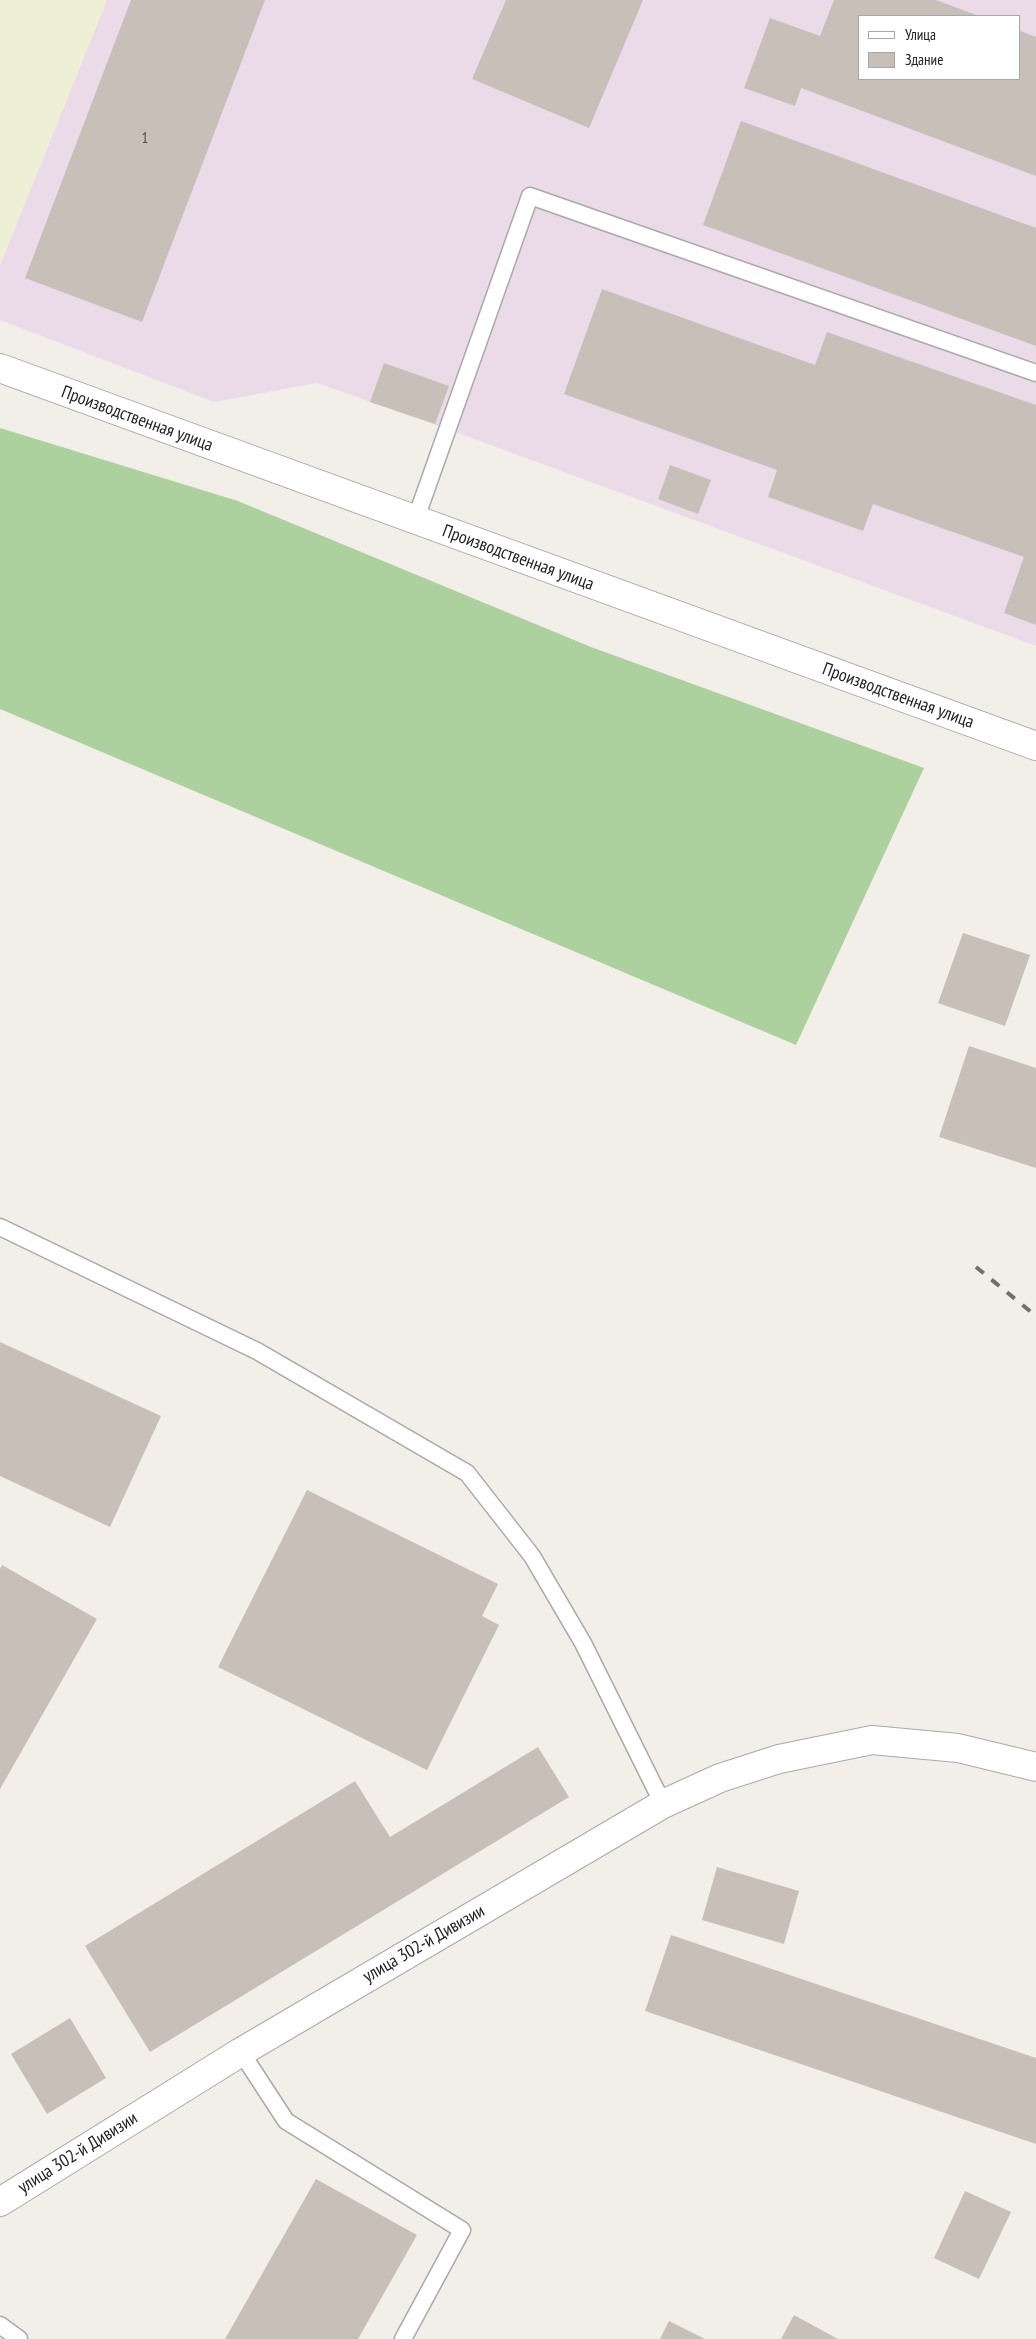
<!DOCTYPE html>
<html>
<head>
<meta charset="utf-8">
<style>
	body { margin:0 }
	#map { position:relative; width:1036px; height:2339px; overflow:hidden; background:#f2efe9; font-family:"PT Sans Narrow",sans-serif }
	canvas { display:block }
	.legend { position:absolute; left:858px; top:15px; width:162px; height:65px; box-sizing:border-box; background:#fff; border:1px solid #a7a7a7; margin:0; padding:6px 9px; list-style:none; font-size:15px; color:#222 }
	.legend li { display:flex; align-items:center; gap:10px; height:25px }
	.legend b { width:25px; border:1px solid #a7a7a7 }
</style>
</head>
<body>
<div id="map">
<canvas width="1036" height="2339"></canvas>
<ul class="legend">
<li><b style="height:6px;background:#fff"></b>Улица</li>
<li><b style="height:14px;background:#c7bfb8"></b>Здание</li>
</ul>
</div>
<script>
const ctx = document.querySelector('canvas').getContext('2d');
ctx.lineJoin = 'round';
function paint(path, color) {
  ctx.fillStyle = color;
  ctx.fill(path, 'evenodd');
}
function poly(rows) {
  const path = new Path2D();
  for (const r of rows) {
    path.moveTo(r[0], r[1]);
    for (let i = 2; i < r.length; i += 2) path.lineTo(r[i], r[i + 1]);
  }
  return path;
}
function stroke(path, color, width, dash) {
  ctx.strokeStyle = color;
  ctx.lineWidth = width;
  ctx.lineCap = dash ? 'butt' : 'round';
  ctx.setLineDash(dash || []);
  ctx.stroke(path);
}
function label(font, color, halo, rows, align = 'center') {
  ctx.font = font + ' "PT Sans Narrow",sans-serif';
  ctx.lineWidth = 4;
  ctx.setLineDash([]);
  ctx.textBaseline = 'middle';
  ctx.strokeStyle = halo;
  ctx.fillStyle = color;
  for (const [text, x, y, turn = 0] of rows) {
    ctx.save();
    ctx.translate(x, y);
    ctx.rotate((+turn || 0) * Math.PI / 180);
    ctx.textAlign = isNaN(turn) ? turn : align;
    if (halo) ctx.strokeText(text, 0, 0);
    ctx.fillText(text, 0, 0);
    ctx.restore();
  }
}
const industrial = poly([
	[107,0,1036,0,1036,646,447,429,317,383,214,402,0,320,0,265],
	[860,16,1020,16,1020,79,860,79]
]);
const farmland = poly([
	[0,0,107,0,0,265]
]);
const forest = poly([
	[0,428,238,501,591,647,924,768,796,1045,0,709]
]);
const building = poly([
	[131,0,265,0,142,322,25,278],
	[506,0,643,0,589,128,472,79],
	[834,0,936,0,979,16,860,16,860,79,1020,79,1020,31,1036,37,1036,176,801,88,795,106,744,88,770,18,820,36],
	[741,121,1036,228,1036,346,703,225],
	[602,289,815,365,827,332,1036,405,1036,625,1004,613,1024,557,873,504,863,531,768,497,777,470,564,394],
	[384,363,449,386,435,424,370,402],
	[670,465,711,480,698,514,658,499],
	[963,933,1030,955,1005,1026,938,1003],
	[969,1046,1036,1068,1036,1168,939,1137],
	[0,1342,161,1416,110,1527,0,1476],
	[307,1490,498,1584,482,1616,499,1625,427,1770,218,1667],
	[2,1565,97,1619,0,1789,0,1569],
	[538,1747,569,1797,150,2052,85,1946,355,1781,390,1837],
	[717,1867,799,1891,784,1944,702,1920],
	[671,1935,1036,2058,1036,2144,645,2011],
	[70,2018,106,2078,47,2114,11,2054],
	[316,2179,417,2235,358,2339,225,2339],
	[965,2191,1011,2212,979,2279,934,2258],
	[794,2315,838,2339,781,2339],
	[669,2321,705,2339,660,2339]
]);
const lane = poly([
	[415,521,530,196,1036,373],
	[0,1227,257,1351,467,1473,532,1556,583,1643,663,1804],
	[241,2052,286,2121,462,2230,403,2339],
	[0,2325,19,2339]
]);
const street = poly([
	[0,368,1036,746],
	[0,2202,241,2052,663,1804,720,1778,779,1759,872,1740,958,1748,1036,1767]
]);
const rail = poly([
	[976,1267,1036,1316]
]);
const numberNames = [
	["1",145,139]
];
const streetNames = [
	["Производственная улица",137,419,20],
	["Производственная улица",518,558,20],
	["Производственная улица",898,696,20],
	["улица 302-й Дивизии",424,1944,-30],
	["улица 302-й Дивизии",78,2153,-32]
];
paint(industrial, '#ebdbe8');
paint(farmland, '#eef0d5');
paint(forest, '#add19e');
paint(building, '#c7bfb8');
stroke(lane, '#a9a9a9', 19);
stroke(street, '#a9a9a9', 30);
stroke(lane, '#fff', 16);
stroke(street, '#fff', 28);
stroke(rail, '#707070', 4, [10, 10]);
label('15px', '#4b4948', null, numberNames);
label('18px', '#222', '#fff', streetNames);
</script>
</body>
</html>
